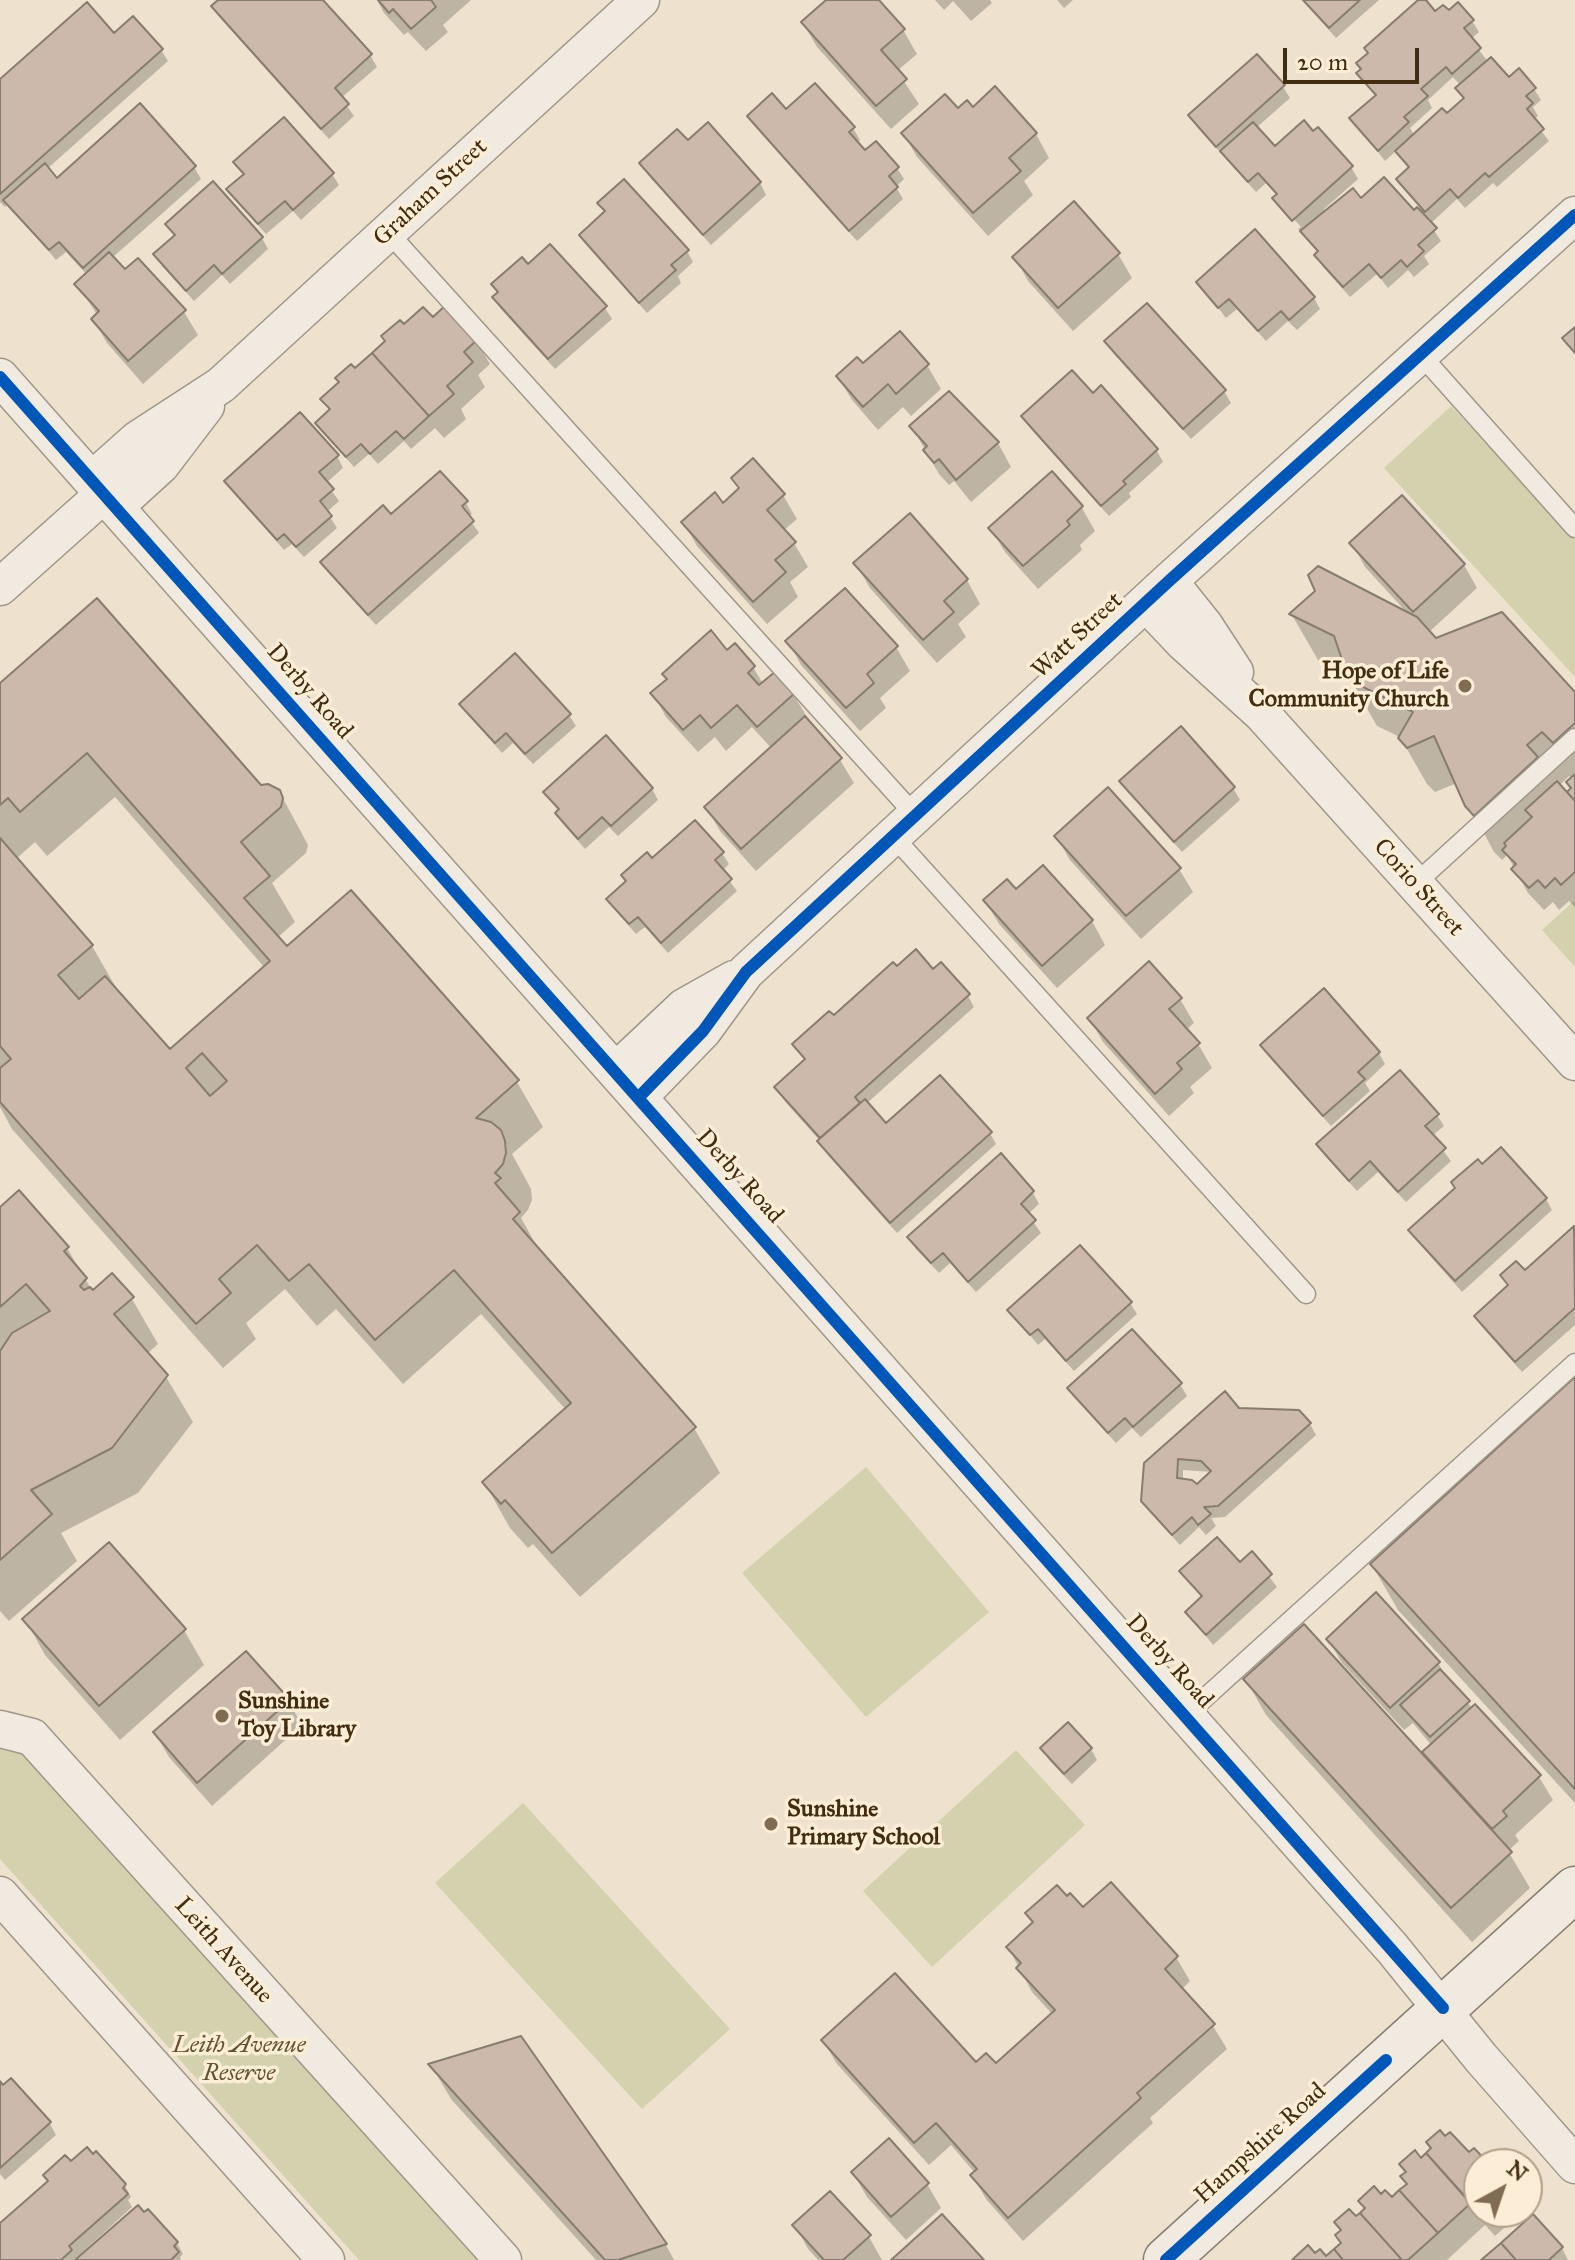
<!DOCTYPE html>
<html>
<head>
<meta charset="utf-8">
<style>
	body { margin:0 }
	#map { position:relative; width:1575px; height:2260px; overflow:hidden; background:#eee1ce; font-family:"IM FELL Great Primer",serif }
	canvas { display:block }
	.north { position:absolute; left:1463px; top:2148px; width:80px; height:80px; box-sizing:border-box; background:#fcedd7; border:2px solid #b2a088; border-radius:50%; rotate:40deg; font-size:22px; font-weight:700; line-height:32px; text-align:center; color:#432d11 }
	.north::after { content:''; display:block; margin:auto; width:28px; height:36px; background:#7f6c53; clip-path:polygon(50% 0,100% 100%,50% 72%,0 100%) }
	.scale { position:absolute; left:1283px; top:48px; width:136px; height:36px; box-sizing:border-box; border:4px solid #432d11; border-top:0; padding-left:10px; font-size:24px; line-height:28px; white-space:nowrap; color:#432d11; -webkit-text-stroke:6px #fcedd7; paint-order:stroke }
</style>
</head>
<body>
<div id="map">
<canvas width="1575" height="2260"></canvas>
<div class="north">N</div>
<div class="scale">20 m</div>
</div>
<script>
const ctx = document.querySelector('canvas').getContext('2d');
ctx.lineJoin = 'round';
function paint(path, color) {
  ctx.fillStyle = color;
  ctx.fill(path, 'evenodd');
}
function poly(rows) {
  const path = new Path2D();
  for (const r of rows) {
    path.moveTo(r[0], r[1]);
    for (let i = 2; i < r.length; i += 2) path.lineTo(r[i], r[i + 1]);
  }
  return path;
}
function stroke(path, color, width, dash) {
  ctx.strokeStyle = color;
  ctx.lineWidth = width;
  ctx.lineCap = dash ? 'butt' : 'round';
  ctx.setLineDash(dash || []);
  ctx.stroke(path);
}
function label(font, color, halo, rows, align = 'center') {
  ctx.font = font + ' "IM FELL Great Primer",serif';
  ctx.lineWidth = 7;
  ctx.setLineDash([]);
  ctx.textBaseline = 'middle';
  ctx.strokeStyle = halo;
  ctx.fillStyle = color;
  for (const [text, x, y, turn = 0] of rows) {
    ctx.save();
    ctx.translate(x, y);
    ctx.rotate((+turn || 0) * Math.PI / 180);
    ctx.textAlign = isNaN(turn) ? turn : align;
    if (halo) ctx.strokeText(text, 0, 0);
    ctx.fillText(text, 0, 0);
    ctx.restore();
  }
}
const green = poly([
	[1451,406,1575,540,1575,677,1384,468],
	[1575,900,1575,967,1542,930],
	[866,1467,989,1612,866,1717,742,1573],
	[0,1746,12,1748,25,1755,36,1766,477,2260,359,2260,0,1859],
	[1016,1750,1085,1825,932,1967,863,1891],
	[523,1803,730,2029,642,2109,435,1883]
]);
const shadow = poly([
	[221,0,320,0,370,55,377,67,341,98,354,116,329,139,220,18,214,6],
	[377,0,471,0,443,25,448,32,426,51,408,32,404,35,384,13],
	[829,0,876,0,903,30,917,54,897,71,919,104,891,129,817,47,803,23],
	[935,0,990,0,992,3,971,21,953,1,944,10],
	[1057,0,1073,0,1064,8],
	[1302,0,1379,0,1336,38],
	[1421,0,1435,14,1472,21,1479,32,1471,39,1488,62,1509,80,1534,89,1541,100,1533,107,1538,116,1533,120,1549,141,1497,187,1493,183,1465,208,1457,199,1430,224,1441,241,1424,256,1429,264,1414,277,1408,270,1388,288,1377,274,1350,297,1323,267,1316,255,1318,253,1298,229,1301,227,1283,207,1278,196,1266,183,1256,192,1197,127,1191,116,1257,57,1283,87,1290,98,1256,128,1275,149,1351,167,1358,179,1324,209,1328,213,1361,200,1414,213,1420,207,1399,179,1410,169,1397,150,1385,161,1352,118,1376,97,1359,73],
	[1453,77,1461,86,1457,89,1464,101,1447,116,1415,136,1410,128,1432,108,1428,100],
	[114,36,161,50,168,61,47,169,57,180,139,106,194,167,201,179,112,258,125,272,138,260,184,312,198,335,143,384,107,343,93,319,98,316,77,284,87,275,66,252,56,260,8,204,5,207,0,202,0,82],
	[995,89,1036,134,1049,158,1024,181,1033,195,988,236,917,157,903,133,958,111,973,110],
	[786,112,853,128,860,140,856,143,865,153,897,168,904,179,896,187,903,199,857,241,756,127,749,116],
	[707,125,760,183,766,195,711,245,648,175,641,164,688,143],
	[236,162,332,174,339,185,301,220,293,211,266,234,235,200,229,189,244,176],
	[600,203,687,251,693,262,678,276,681,283,647,313,588,246,581,235,605,213],
	[168,225,262,238,268,249,230,284,222,275,194,301,162,266,156,255,175,237],
	[550,247,605,308,612,319,555,369,501,309,495,297],
	[1118,254,1132,278,1073,331,1028,281,1015,257],
	[1199,283,1314,298,1320,309,1297,330,1288,321,1266,341,1237,309,1226,318],
	[433,320,476,340,490,364,478,375,485,387,461,409,466,419,444,438,435,428,411,449,404,441,378,464,369,454,354,467,324,434,318,423,330,411,323,399,404,327],
	[1107,341,1224,391,1231,403,1191,439,1113,353],
	[927,365,941,389,911,416,903,407,878,430,852,400,838,377,863,366],
	[1100,388,1157,451,1163,462,1129,493,1131,497,1109,516,1030,428,1024,416,1093,395],
	[912,427,998,443,1011,467,971,502,954,481,949,485,939,474],
	[337,456,343,468,326,483,339,501,327,512,337,528,304,557,292,544,284,550,233,492,226,481],
	[753,461,783,495,797,519,783,531,794,543,808,567,790,582,798,597,767,624,697,546,684,523,723,505,740,490,733,479],
	[1052,474,1082,508,1095,531,1080,545,1082,550,1038,589,1005,552,991,529],
	[466,503,472,514,468,517,479,533,376,625,329,573,323,562,391,517],
	[909,516,967,580,980,604,958,624,966,637,937,663,870,588,856,564],
	[1352,543,1464,565,1477,588,1428,633,1435,640,1575,695,1575,907,1569,901,1559,910,1553,902,1544,910,1528,893,1507,855,1502,860,1494,852,1457,783,1435,792,1427,784,1400,737,1377,726,1348,675,1318,660,1292,615,1410,616,1365,567],
	[1569,776,1572,779,1573,789,1567,795,1559,786],
	[788,641,896,647,910,671,880,698,886,708,860,731,801,665],
	[727,652,753,667,763,684,793,694,807,717,805,719,840,760,854,783,756,871,720,831,706,807,772,749,752,727,726,751,715,737,698,752,666,717,653,693],
	[0,686,260,787,279,791,308,845,306,853,272,883,295,922,277,938,287,949,517,1082,543,1127,512,1154,531,1189,532,1200,528,1210,521,1218,543,1257,694,1428,720,1473,580,1597,533,1544,528,1548,510,1528,484,1482,566,1410,481,1314,403,1384,336,1309,317,1326,285,1289,246,1323,256,1339,223,1368,12,1129,0,1107],
	[115,797,265,968,169,1052,118,991,92,946,16,859,35,842,47,856],
	[461,704,569,715,576,726,533,764,513,743,502,753,468,715],
	[1122,781,1233,788,1240,800,1182,852,1128,792],
	[652,789,658,800,618,836,609,827,585,849,564,825,558,813,559,812,545,792],
	[1056,836,1179,869,1193,892,1141,939,1070,860],
	[722,853,729,864,722,871,737,891,668,953,645,927,636,934,615,910,608,899,652,861],
	[1043,867,1092,921,1105,945,1057,988,999,924,985,901,1015,892],
	[897,969,933,972,968,996,974,1007,866,1104,886,1126,990,1133,996,1144,897,1233,826,1153,820,1141,783,1099,776,1087,806,1061,795,1045],
	[1180,999,1194,1023,1186,1030,1198,1044,1212,1068,1190,1087,1194,1093,1169,1116,1103,1042,1089,1018],
	[1263,1046,1379,1053,1385,1064,1365,1083,1370,1091,1331,1126,1269,1057],
	[1437,1115,1444,1126,1432,1136,1451,1161,1406,1202,1378,1172,1357,1191,1325,1156,1319,1145],
	[1501,1150,1546,1199,1552,1210,1462,1292,1417,1241,1411,1230],
	[1001,1156,1033,1193,1039,1204,1028,1214,1041,1233,976,1292,950,1263,939,1273,916,1249,910,1238],
	[0,1210,67,1248,93,1292,132,1299,158,1344,147,1354,166,1377,193,1422,138,1493,61,1533,77,1561,9,1621,0,1611],
	[1574,1229,1575,1325,1522,1372,1483,1328,1476,1317,1509,1287,1502,1276,1525,1273],
	[1130,1303,1137,1314,1074,1371,1045,1339,1038,1345,1010,1311],
	[1575,1380,1575,1803,1398,1610,1372,1565],
	[1180,1384,1187,1396,1141,1437,1132,1428,1116,1443,1076,1399,1069,1388],
	[1238,1410,1310,1424,1316,1435,1225,1517,1211,1518,1216,1526,1206,1535,1199,1527,1180,1545,1150,1512,1143,1500,1146,1464],
	[1183,1470,1213,1472,1196,1487,1183,1481],
	[1252,1554,1277,1587,1213,1645,1187,1612,1202,1598,1182,1571,1240,1564],
	[25,1619,184,1630,204,1665,120,1740,45,1655],
	[1328,1639,1438,1663,1449,1681,1473,1709,1539,1777,1553,1800,1515,1835,1519,1841,1508,1851,1530,1888,1472,1942,1266,1715,1246,1680,1429,1762,1424,1753,1432,1746,1413,1723,1404,1730,1342,1663],
	[246,1653,289,1702,302,1725,212,1806,169,1757,155,1733],
	[1042,1748,1091,1749,1097,1760,1072,1784,1049,1760],
	[1083,1910,1176,1957,1190,1981,1181,1990,1213,2026,1227,2049,1150,2118,1153,2123,1023,2241,986,2199,972,2175,975,2173,951,2145,929,2165,837,2064,823,2040,976,2065,996,2066,1053,2015,1032,1992,1008,1947,1033,1924,1028,1914],
	[520,2038,666,2245,674,2260,596,2260,451,2099,431,2065],
	[11,2081,50,2124,56,2135,5,2180,0,2174,0,2084,3,2088],
	[888,2141,927,2184,941,2208,906,2240,867,2197,853,2173],
	[1469,2155,1486,2164,1479,2164,1479,2212,1522,2212,1495,2236,1485,2225,1447,2260,1295,2260,1315,2256,1326,2259,1342,2244,1342,2232,1336,2222,1355,2219,1366,2210,1360,2201,1380,2197,1392,2200,1408,2186,1406,2174,1401,2164],
	[125,2186,131,2197,128,2200,132,2207,74,2260,0,2260,0,2226],
	[795,2225,869,2237,882,2260,818,2260,808,2249],
	[177,2243,183,2254,180,2257,181,2260,78,2260],
	[1562,2248,1568,2260,1484,2260]
]);
const building = poly([
	[218,0,323,0,372,54,335,88,349,104,321,129,211,6,218,0],
	[378,0,431,0,436,7,411,29,393,9,389,13,378,0],
	[826,0,879,0,905,29,881,50,907,79,876,106,801,22,826,0],
	[1303,0,1360,0,1329,28,1303,0],
	[1418,0,1426,0,1435,11,1443,5,1449,10,1458,2,1474,20,1464,28,1481,48,1452,74,1446,67,1421,89,1428,96,1404,117,1409,122,1378,151,1349,118,1376,95,1356,73,1361,69,1356,63,1368,53,1364,48,1418,0],
	[87,2,114,33,133,16,163,49,0,194,0,79,87,2],
	[1257,54,1285,85,1216,147,1188,115,1257,54],
	[1491,57,1509,77,1519,68,1536,88,1526,96,1533,103,1527,109,1544,129,1489,177,1485,173,1458,198,1450,189,1425,212,1396,179,1409,167,1395,151,1442,108,1447,113,1464,98,1455,88,1491,57],
	[815,83,855,127,849,132,865,150,876,141,899,167,889,176,898,187,849,231,747,116,772,93,786,109,815,83],
	[995,86,1037,133,1009,158,1021,171,973,213,901,133,945,94,958,108,967,100,973,107,995,86],
	[140,103,196,166,83,268,59,242,49,250,3,200,45,163,57,178,140,103],
	[284,117,334,173,293,210,285,201,258,224,226,189,244,174,233,162,284,117],
	[1304,120,1313,131,1318,127,1353,166,1292,221,1272,198,1277,194,1258,173,1248,182,1220,151,1253,122,1275,146,1304,120],
	[708,122,761,182,703,235,639,163,677,129,688,140,708,122],
	[1384,177,1414,210,1417,207,1437,228,1418,245,1424,251,1407,267,1401,260,1381,278,1369,264,1343,287,1314,255,1318,251,1300,231,1353,188,1361,198,1384,177],
	[624,179,689,250,671,265,676,270,639,303,579,235,605,211,597,203,624,179],
	[213,181,263,237,222,274,214,265,186,291,153,254,175,235,165,224,213,181],
	[1074,201,1120,253,1058,308,1012,257,1074,201],
	[1255,229,1315,297,1289,320,1281,311,1258,331,1229,299,1218,308,1196,282,1255,229],
	[550,244,607,306,548,359,492,297,498,292,491,284,522,257,528,264,550,244],
	[109,252,125,269,138,258,186,310,128,361,91,319,99,311,74,284,109,252],
	[1147,303,1226,390,1183,429,1104,341,1147,303],
	[447,304,478,339,464,352,473,362,447,386,454,394,429,416,372,353,385,341,381,336,400,320,404,324,423,307,433,317,447,304],
	[1575,327,1575,353,1562,338,1575,327],
	[900,331,929,364,896,394,888,384,863,407,836,376,857,357,863,363,900,331],
	[372,353,429,416,404,439,396,431,370,454,361,444,346,457,315,423,330,409,320,399,339,382,335,378,351,364,355,368,372,353],
	[1072,370,1093,393,1101,385,1158,449,1123,481,1126,484,1101,506,1021,416,1072,370],
	[949,391,999,442,956,480,939,459,934,463,923,450,927,446,909,426,949,391],
	[300,412,339,455,319,472,334,489,320,501,332,516,296,547,284,534,277,540,224,481,300,412],
	[753,458,785,494,767,510,796,542,775,560,786,572,753,602,681,522,715,492,723,503,739,488,731,478,753,458],
	[440,471,468,501,462,506,474,521,368,615,320,562,383,505,391,514,440,471],
	[1052,471,1083,506,1067,521,1070,525,1023,566,988,528,1052,471],
	[1402,495,1465,564,1413,612,1349,543,1402,495],
	[910,513,968,579,944,601,954,612,923,640,853,563,910,513],
	[1318,566,1417,617,1436,638,1502,612,1575,692,1575,723,1553,743,1542,732,1527,745,1538,757,1474,816,1465,806,1434,736,1407,748,1398,738,1413,712,1349,680,1334,636,1289,614,1315,591,1308,575,1318,566],
	[845,588,898,646,867,674,874,683,846,708,785,641,845,588],
	[97,598,261,785,268,784,280,790,283,798,281,807,241,842,270,876,244,898,287,946,351,890,519,1080,476,1118,491,1122,501,1130,505,1141,506,1153,503,1164,495,1173,501,1178,495,1183,520,1212,513,1219,696,1427,552,1553,505,1500,501,1504,482,1482,571,1403,454,1270,375,1340,309,1264,289,1281,257,1245,219,1279,231,1293,196,1324,0,1102,0,1068,11,1059,0,1046,0,838,93,945,58,975,79,999,105,976,170,1049,270,961,87,753,20,812,8,798,0,805,0,683,97,598],
	[202,1053,227,1081,210,1096,186,1068,202,1053],
	[711,630,727,650,735,643,755,666,748,673,759,685,776,671,795,693,757,727,737,705,711,728,700,715,683,730,650,693,667,679,662,674,711,630],
	[515,653,571,714,525,754,506,733,495,743,459,704,515,653],
	[805,716,842,758,741,849,704,807,805,716],
	[1181,726,1235,787,1174,842,1119,781,1181,726],
	[606,735,653,788,611,826,602,817,578,839,555,813,559,809,543,792,606,735],
	[1575,774,1575,801,1567,792,1571,788,1566,782,1575,774],
	[1557,781,1575,801,1575,872,1561,885,1555,878,1545,888,1538,880,1529,888,1511,869,1516,864,1502,850,1506,846,1504,843,1532,817,1525,810,1557,781],
	[1108,787,1181,868,1126,916,1054,836,1108,787],
	[695,820,724,852,715,860,732,879,661,943,638,917,629,924,606,899,626,881,621,875,647,852,652,858,695,820],
	[1043,865,1093,920,1042,966,983,900,1007,879,1016,889,1043,865],
	[916,949,933,969,941,962,970,994,855,1097,860,1103,820,1138,774,1087,805,1059,792,1044,829,1011,834,1015,893,962,897,966,916,949],
	[1149,961,1182,998,1169,1009,1200,1043,1177,1063,1182,1069,1155,1094,1087,1018,1149,961],
	[1324,988,1380,1052,1358,1072,1365,1079,1323,1116,1260,1045,1324,988],
	[1400,1070,1439,1114,1425,1126,1446,1148,1398,1192,1370,1161,1349,1181,1316,1144,1400,1070],
	[940,1075,992,1132,890,1223,817,1141,865,1099,886,1123,940,1075],
	[1501,1147,1547,1198,1455,1281,1408,1230,1455,1188,1451,1182,1478,1159,1482,1164,1501,1147],
	[1001,1153,1034,1191,1021,1204,1036,1220,968,1282,943,1253,931,1263,907,1237,1001,1153],
	[19,1190,69,1247,64,1251,87,1278,80,1286,84,1290,90,1287,93,1290,112,1273,134,1297,114,1314,168,1375,112,1448,31,1490,52,1514,0,1560,0,1351,12,1333,50,1311,26,1284,0,1307,0,1207,19,1190],
	[1574,1226,1575,1308,1515,1362,1474,1316,1508,1285,1500,1275,1516,1261,1525,1270,1574,1226],
	[1080,1245,1132,1302,1066,1361,1038,1329,1030,1335,1007,1310,1080,1245],
	[1132,1329,1182,1383,1133,1427,1125,1418,1108,1433,1067,1388,1132,1329],
	[1575,1377,1575,1789,1370,1564,1575,1377],
	[1225,1391,1239,1408,1299,1410,1311,1423,1218,1506,1204,1507,1211,1514,1198,1525,1192,1517,1172,1535,1141,1501,1144,1463,1225,1391],
	[1178,1459,1201,1461,1211,1471,1197,1484,1192,1480,1177,1478,1178,1459],
	[1217,1537,1240,1562,1252,1551,1272,1574,1206,1635,1185,1612,1202,1596,1179,1571,1217,1537],
	[109,1542,186,1629,99,1706,22,1619,109,1542],
	[1376,1592,1440,1662,1390,1708,1326,1639,1376,1592],
	[1304,1624,1512,1852,1451,1908,1243,1679,1304,1624],
	[246,1651,290,1700,197,1783,153,1732,246,1651],
	[1440,1669,1470,1701,1430,1737,1400,1705,1440,1669],
	[1475,1704,1541,1775,1503,1811,1507,1816,1492,1829,1422,1752,1475,1704],
	[1068,1722,1092,1748,1064,1774,1040,1748,1068,1722],
	[1111,1882,1178,1956,1165,1969,1215,2024,1137,2093,1141,2098,1008,2218,970,2175,977,2169,936,2123,914,2143,821,2040,895,1973,976,2062,986,2053,996,2063,1055,2010,1016,1968,1021,1963,1006,1947,1033,1922,1025,1913,1057,1885,1067,1896,1070,1893,1083,1907,1111,1882],
	[521,2036,667,2244,618,2260,605,2260,428,2064,521,2036],
	[11,2078,51,2122,0,2168,0,2081,3,2085,11,2078],
	[1440,2130,1445,2136,1450,2132,1469,2152,1474,2148,1489,2164,1479,2164,1479,2212,1482,2212,1480,2214,1426,2153,1431,2148,1426,2142,1440,2130],
	[889,2138,929,2183,891,2217,851,2172,889,2138],
	[87,2147,93,2154,96,2151,126,2184,123,2188,128,2194,69,2246,72,2250,61,2260,0,2260,0,2223,48,2181,43,2175,65,2155,71,2161,87,2147],
	[1415,2150,1421,2158,1426,2153,1471,2203,1438,2233,1399,2190,1407,2184,1400,2176,1406,2172,1399,2164,1415,2150],
	[1374,2186,1381,2194,1385,2190,1392,2197,1399,2190,1438,2233,1408,2260,1402,2260,1360,2213,1365,2208,1358,2201,1374,2186],
	[830,2191,871,2235,843,2260,824,2260,792,2225,830,2191],
	[138,2205,144,2212,148,2209,178,2242,174,2246,179,2252,171,2260,75,2260,138,2205],
	[1349,2209,1356,2216,1360,2213,1402,2260,1343,2260,1334,2249,1341,2243,1335,2235,1341,2230,1334,2222,1349,2209],
	[942,2214,984,2260,891,2260,942,2214],
	[1533,2214,1563,2247,1549,2260,1516,2260,1501,2243,1533,2214],
	[1501,2243,1516,2260,1481,2260,1501,2243],
	[1308,2245,1315,2253,1320,2249,1326,2256,1334,2249,1343,2260,1292,2260,1308,2245]
]);
const lane = poly([
	[388,232,915,815],
	[1420,354,1575,528],
	[893,836,1306,1294],
	[1415,884,1575,738],
	[1186,1715,1575,1363]
]);
const street = poly([
	[0,377,1392,1948,1481,2058,1575,2165],
	[92,480,138,439,221,385,641,0],
	[116,506,161,465,206,406],
	[1169,581,1205,626,1235,672],
	[0,587,104,494],
	[1146,603,1184,643,1262,714,1575,1062],
	[616,1071,684,1007,734,979],
	[639,1097,703,1031,746,972,1169,581,1575,215],
	[0,1729,32,1737,503,2260],
	[0,1895,326,2260]
]);
const secondary = poly([
	[1166,2260,1575,1889]
]);
const cycleway = poly([
	[0,377,1443,2008],
	[639,1097,703,1031,746,972,1169,581,1575,215],
	[1166,2260,1386,2060]
]);
const markers = [
	[1465,686,8,"#7f6c53"],
	[222,1716,8,"#7f6c53"],
	[771,1824,8,"#7f6c53"]
];
const streetNames = [
	["Graham Street",431,193,-43],
	["Watt Street",1078,636,-43],
	["Derby Road",309,692,49],
	["Corio Street",1418,888,48],
	["Derby Road",739,1177,48],
	["Derby Road",1169,1662,48],
	["Leith Avenue",223,1951,48],
	["Hampshire Road",1261,2144,-42]
];
const poiNames = [
	["Hope of Life",1449,672,"right"],
	["Community Church",1449,700,"right"],
	["Sunshine",238,1702],
	["Toy Library",238,1730],
	["Sunshine",787,1810],
	["Primary School",787,1838]
];
const parkNames = [
	["Leith Avenue",239,2046],
	["Reserve",239,2074]
];
paint(green, '#d4d1ae');
paint(shadow, '#0003');
paint(building, '#ccb9ac');
stroke(building, '#877d6f', 2);
stroke(lane, '#a09688', 21);
stroke(street, '#a09688', 39);
stroke(secondary, '#877d6f', 47);
stroke(lane, '#f0eae0', 18);
stroke(street, '#f0eae0', 36);
stroke(secondary, '#f0eae0', 44);
stroke(cycleway, '#0057b8', 12);
for (const [x, y, r, color] of markers) {
  const dot = new Path2D();
  dot.arc(x, y, r, 0, 2 * Math.PI);
  ctx.fillStyle = color;
  ctx.fill(dot);
  stroke(dot, '#fcedd7', 3);
}
label('24px', '#432d11', '#fcedd7', streetNames);
label('bold 24px', '#432d11', '#fcedd7', poiNames, 'left');
label('italic 24px', '#625332', '#fcedd7', parkNames);
</script>
</body>
</html>
